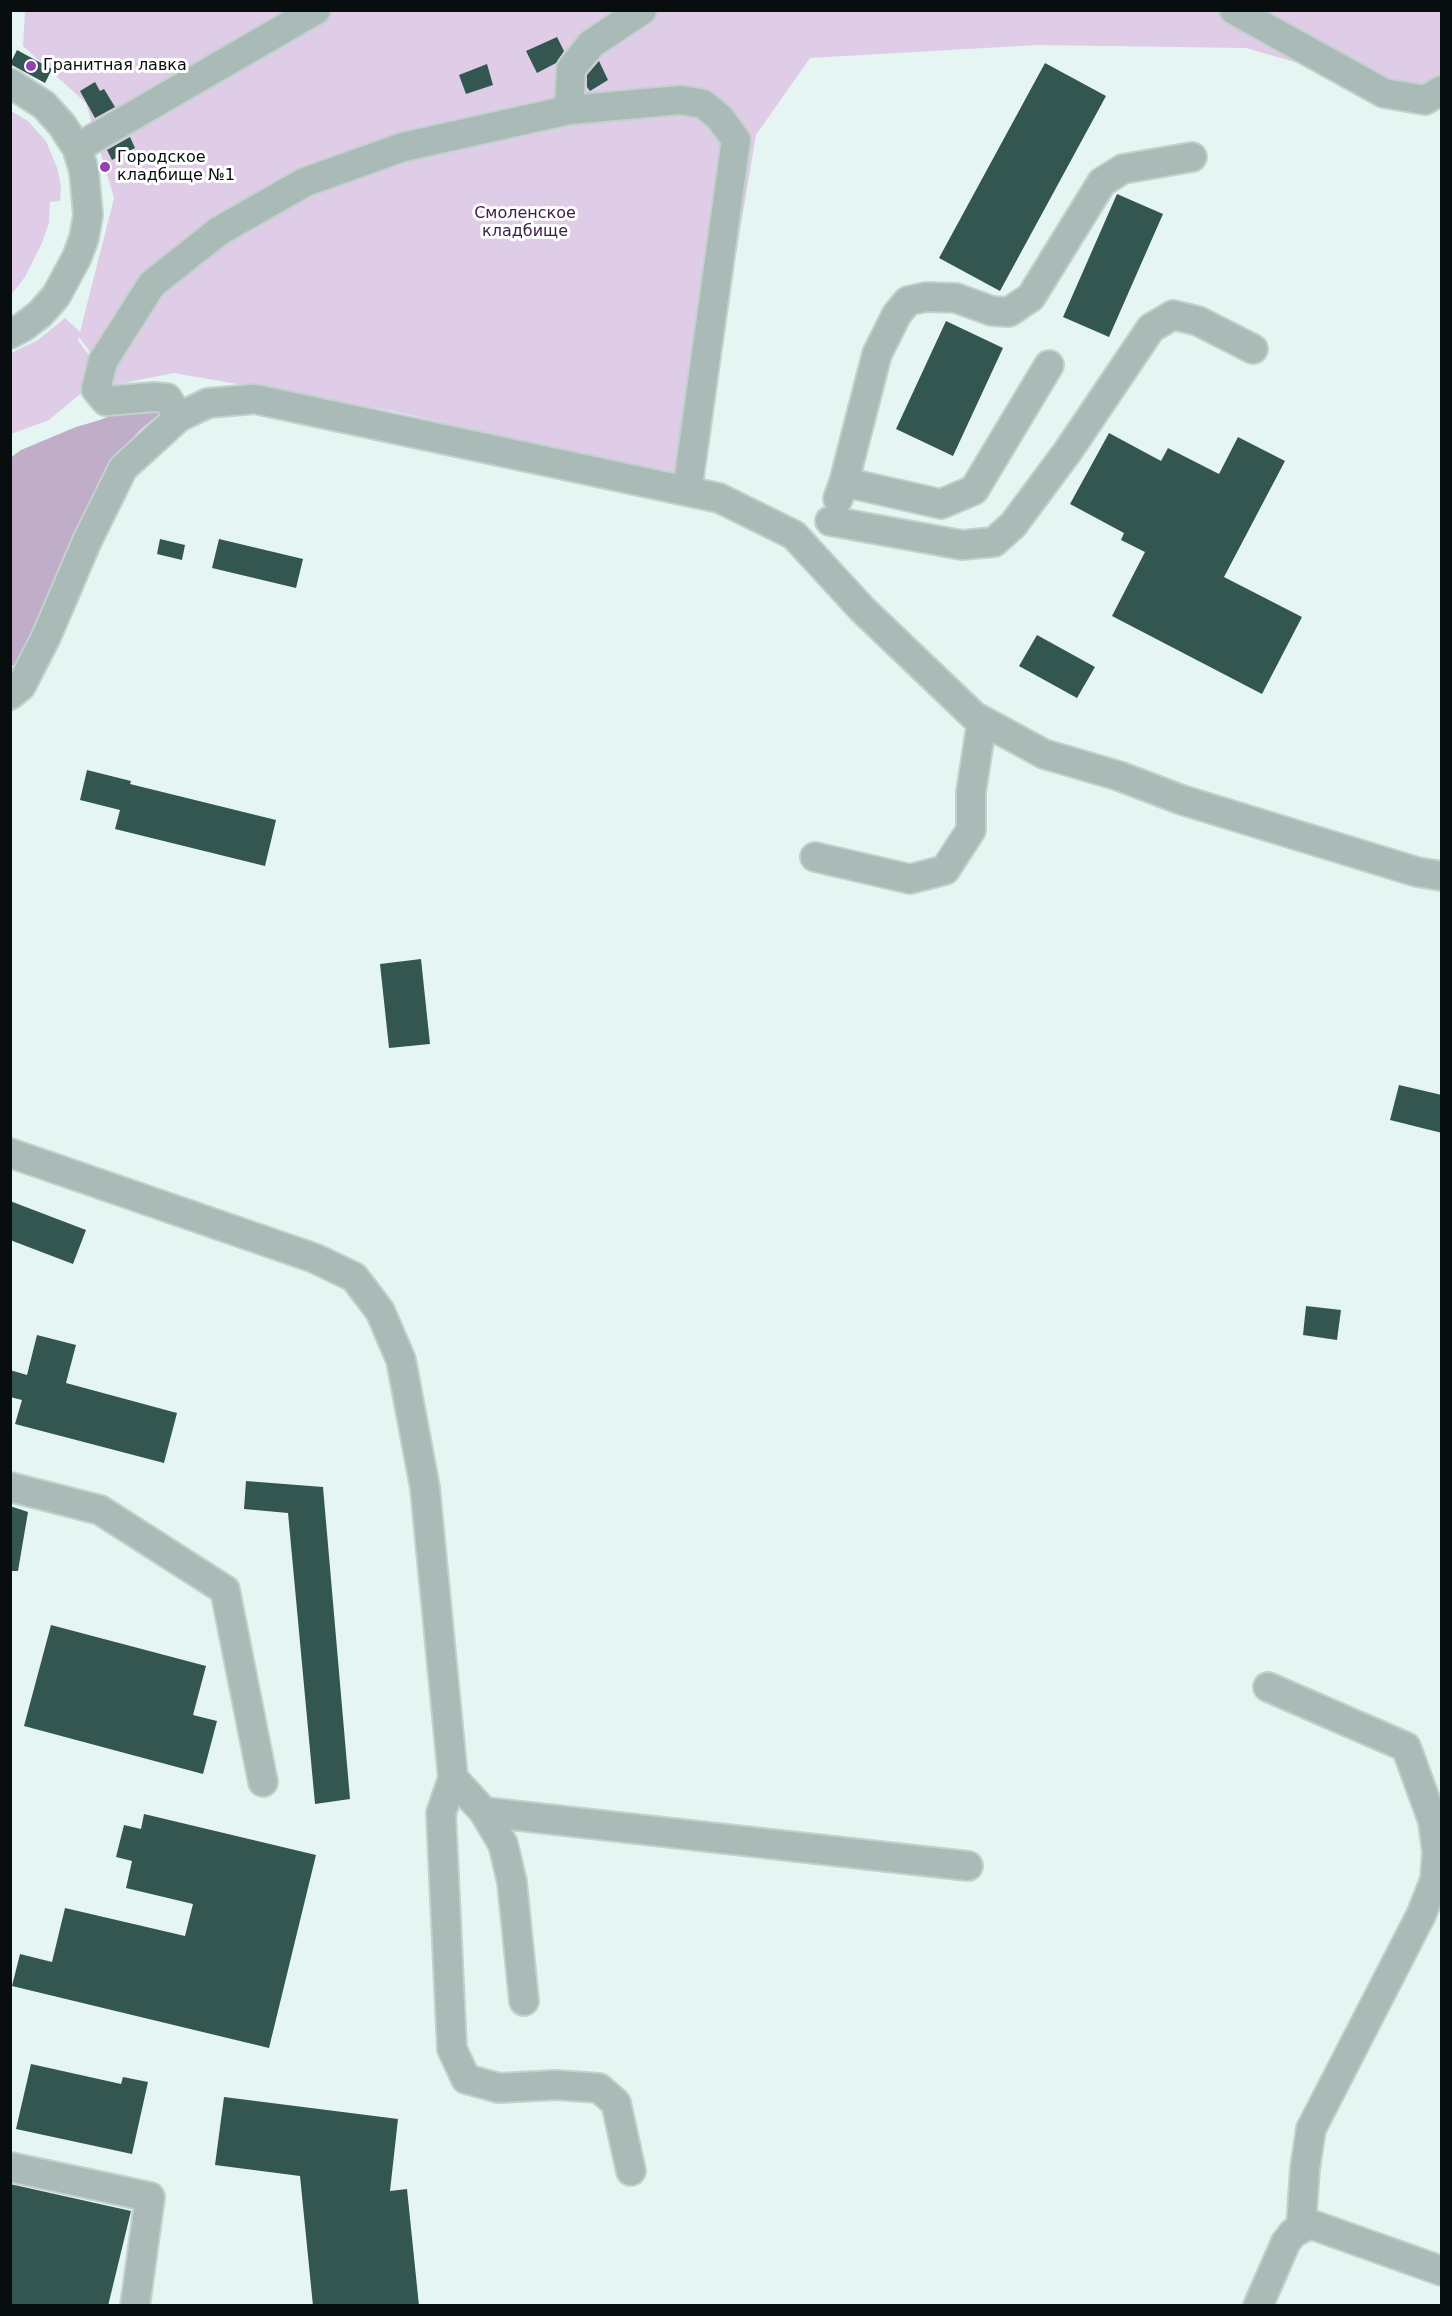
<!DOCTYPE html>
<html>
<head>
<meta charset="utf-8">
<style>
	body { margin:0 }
	#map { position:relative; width:1452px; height:2316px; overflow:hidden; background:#e5f6f2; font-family:"DejaVu Sans",sans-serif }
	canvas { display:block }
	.frame { position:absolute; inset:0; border:12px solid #080e0d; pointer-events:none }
</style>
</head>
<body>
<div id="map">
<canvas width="1452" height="2316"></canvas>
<div class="frame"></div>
</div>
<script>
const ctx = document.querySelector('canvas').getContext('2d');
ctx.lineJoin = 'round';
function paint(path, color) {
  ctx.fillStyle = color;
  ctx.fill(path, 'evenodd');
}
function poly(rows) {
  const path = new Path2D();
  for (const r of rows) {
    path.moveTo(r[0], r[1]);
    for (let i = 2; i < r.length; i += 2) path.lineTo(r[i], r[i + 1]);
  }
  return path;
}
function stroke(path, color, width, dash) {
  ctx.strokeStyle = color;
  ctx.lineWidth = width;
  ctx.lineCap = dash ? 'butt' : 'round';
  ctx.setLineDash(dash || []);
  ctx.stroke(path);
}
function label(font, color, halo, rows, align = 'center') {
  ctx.font = font + ' "DejaVu Sans",sans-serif';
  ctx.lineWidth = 6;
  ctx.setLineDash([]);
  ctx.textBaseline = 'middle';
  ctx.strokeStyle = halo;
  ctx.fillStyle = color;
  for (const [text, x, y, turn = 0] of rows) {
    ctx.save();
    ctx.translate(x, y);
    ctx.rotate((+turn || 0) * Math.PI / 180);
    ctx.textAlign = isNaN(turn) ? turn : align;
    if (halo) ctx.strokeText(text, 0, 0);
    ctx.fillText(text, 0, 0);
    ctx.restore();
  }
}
const green = poly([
	[25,11,1441,11,1441,104,1246,48,1038,45,810,58,756,135,698,481,392,411,174,373,114,385,79,337,78,340,97,367,85,390,49,420,11,434,11,353,38,340,65,318,80,332,114,198,86,103,23,46],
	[11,111,28,121,46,141,58,170,61,188,60,201,50,202,49,223,42,243,25,277,11,295]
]);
const forest = poly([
	[170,405,139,431,118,454,88,506,22,662,11,666,10,458,21,450,76,427,100,420,130,408]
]);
const building = poly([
	[557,37,564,51,556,63,537,73,526,51],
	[17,50,52,69,45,83,10,64],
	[599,61,608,80,590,91,587,87,587,75],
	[1045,63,1106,96,1000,291,939,258],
	[487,64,493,85,466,94,459,75],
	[95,82,100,91,104,89,115,107,95,118,80,91],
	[130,137,135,148,112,160,107,150],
	[1117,194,1163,214,1109,337,1063,317],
	[946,321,1003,348,953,456,896,429],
	[1109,433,1161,461,1168,448,1219,474,1238,437,1285,461,1224,577,1302,617,1262,694,1112,616,1145,552,1121,540,1124,533,1070,504],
	[160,539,185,545,182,560,157,554],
	[219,539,303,559,296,588,212,568],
	[1037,635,1095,667,1077,698,1019,666],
	[87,770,131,781,130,784,276,820,265,866,115,829,120,810,80,800],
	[421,959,430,1044,389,1048,380,964],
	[1399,1085,1442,1095,1442,1133,1390,1120],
	[10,1201,86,1230,73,1264,10,1240],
	[1306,1306,1341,1310,1337,1340,1303,1335],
	[37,1335,76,1345,66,1383,177,1413,164,1463,15,1424,22,1400,10,1397,10,1370,27,1375],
	[246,1481,323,1487,350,1799,315,1804,288,1513,244,1509],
	[10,1506,28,1512,18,1571,10,1571],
	[51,1625,206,1666,193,1715,217,1721,203,1774,24,1726],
	[144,1814,316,1855,269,2048,12,1986,20,1954,52,1962,65,1908,185,1936,193,1904,126,1888,132,1861,116,1857,124,1825,141,1829],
	[31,2064,121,2084,123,2077,148,2082,132,2154,16,2129],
	[224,2097,398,2119,390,2191,407,2189,419,2306,313,2306,300,2176,215,2165],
	[10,2184,131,2211,108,2306,10,2306]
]);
const minor = poly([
	[1234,10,1384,93,1425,100,1442,90],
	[10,83,44,105,62,125,77,148,84,171,88,215,84,238,77,257,56,296,40,314,23,327,10,334],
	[569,110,681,100,703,104,720,118,736,140,687,491],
	[77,148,316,10],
	[179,417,167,398,154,397,106,401,96,389,103,361,152,284,219,231,305,182,403,147,569,110,571,69,591,44,642,10],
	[844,482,877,354,897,314,908,301,926,297,956,298,992,311,1009,312,1031,297,1102,182,1123,169,1192,157],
	[838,499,844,482,941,504,974,490,1049,365],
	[830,521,962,545,994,542,1013,525,1068,451,1151,328,1173,315,1198,321,1253,349],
	[10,695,21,686,46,637,87,541,123,468,179,417,208,403,255,399,719,498,794,535,862,609,974,716,1044,754,1119,776,1182,800,1417,872,1442,876],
	[815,857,910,879,945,870,971,830,971,792,982,721],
	[10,1153,314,1258,354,1277,380,1311,401,1360,425,1488,453,1778,441,1813,452,2049,466,2079,499,2088,556,2085,599,2088,616,2103,631,2171],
	[10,1487,100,1510,225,1590,263,1782],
	[1268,1687,1406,1747,1433,1821,1437,1852,1435,1880,1421,1915,1311,2129,1305,2168,1301,2227],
	[453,1778,484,1812,968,1866],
	[484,1812,503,1844,512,1882,524,2001],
	[10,2167,150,2197,135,2306],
	[1258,2306,1286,2242,1293,2233,1310,2224,1442,2271]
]);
const markers = [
	[31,66,6,"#9341b0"],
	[105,167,6,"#9341b0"]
];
const poiNames = [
	["Гранитная лавка",43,66],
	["Городское",117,158],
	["кладбище №1",117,176]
];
const parkNames = [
	["Смоленское",525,214],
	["кладбище",525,232]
];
paint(green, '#dfcce7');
paint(forest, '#c0adc8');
paint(building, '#335750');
stroke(minor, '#c2d1cd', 32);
stroke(minor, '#aabbb7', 28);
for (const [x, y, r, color] of markers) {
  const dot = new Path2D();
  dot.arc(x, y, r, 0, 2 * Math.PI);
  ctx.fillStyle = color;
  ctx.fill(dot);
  stroke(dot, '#fff', 2);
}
label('16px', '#080e0d', '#fff', poiNames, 'left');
label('16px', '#3d2147', '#fff', parkNames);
</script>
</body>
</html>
